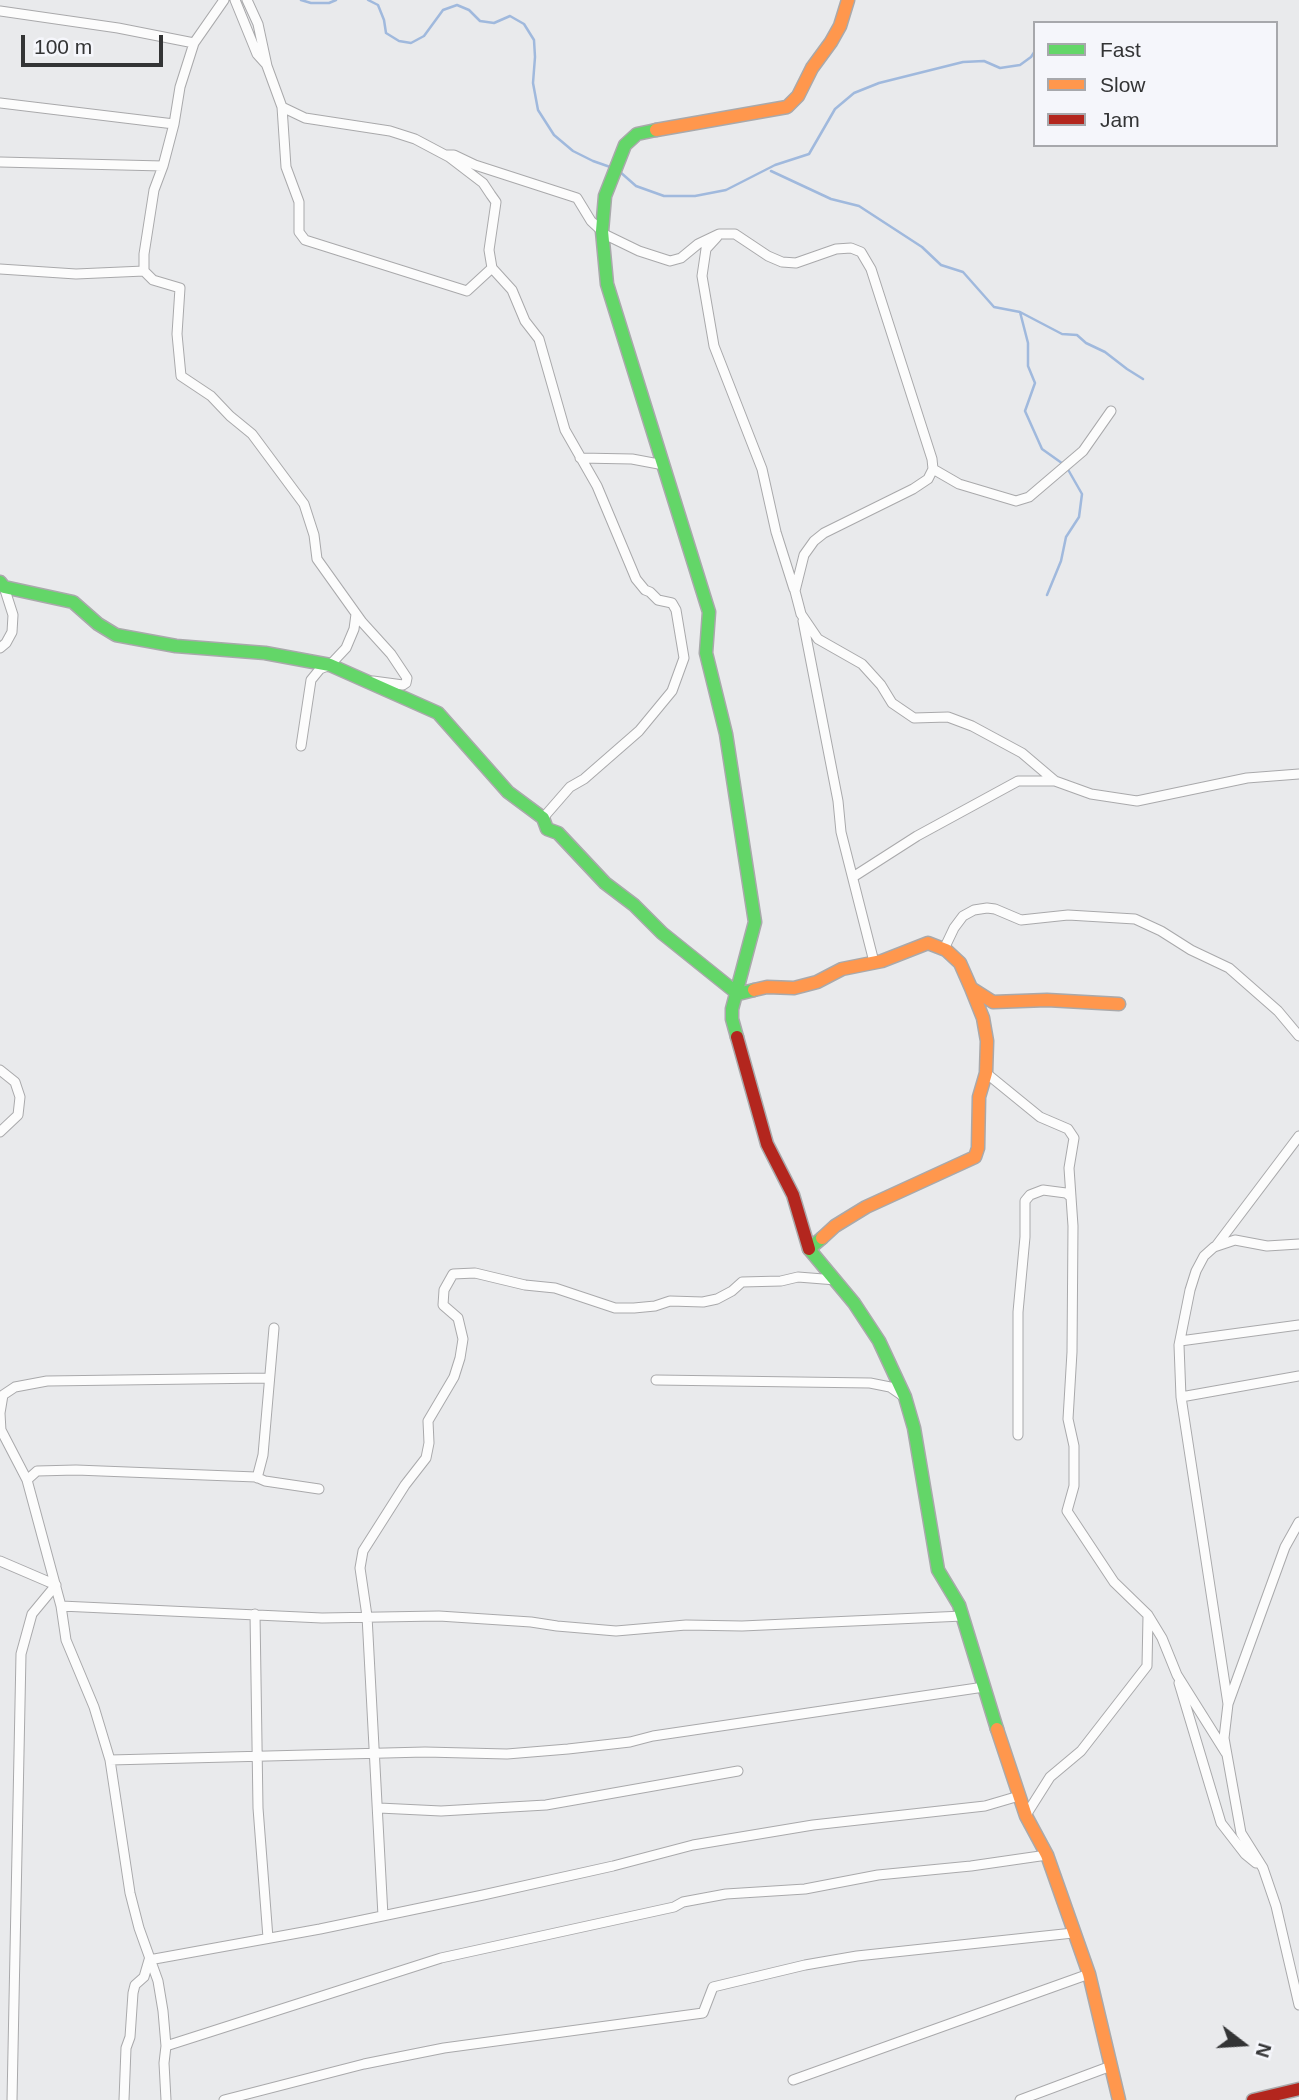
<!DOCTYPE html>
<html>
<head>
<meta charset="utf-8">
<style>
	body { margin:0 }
	#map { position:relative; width:1299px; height:2100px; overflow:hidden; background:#e9eaec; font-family:Helvetica,sans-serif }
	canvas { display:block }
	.legend { position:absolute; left:1033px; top:21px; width:245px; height:126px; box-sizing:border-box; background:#f5f6fb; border:2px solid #a7a8ac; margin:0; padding:9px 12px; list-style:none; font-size:21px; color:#333435 }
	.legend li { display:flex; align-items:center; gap:14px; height:35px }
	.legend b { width:35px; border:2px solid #a7a8ac }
	.north { position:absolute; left:1208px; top:2009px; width:70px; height:70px; -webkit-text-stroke:5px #f5f6fb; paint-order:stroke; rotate:107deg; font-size:19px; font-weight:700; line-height:28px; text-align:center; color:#333435 }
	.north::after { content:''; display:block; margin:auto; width:24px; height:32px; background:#333435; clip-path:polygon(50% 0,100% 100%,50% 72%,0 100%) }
	.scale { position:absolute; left:21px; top:35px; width:142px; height:32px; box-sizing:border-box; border:4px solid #333435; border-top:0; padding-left:9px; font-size:21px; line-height:24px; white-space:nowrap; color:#333435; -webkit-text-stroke:5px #f5f6fb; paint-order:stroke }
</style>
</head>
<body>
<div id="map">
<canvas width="1299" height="2100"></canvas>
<ul class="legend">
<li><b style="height:9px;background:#63d668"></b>Fast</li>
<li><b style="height:9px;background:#ff974d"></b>Slow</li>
<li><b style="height:9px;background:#b3261e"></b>Jam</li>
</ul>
<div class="north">N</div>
<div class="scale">100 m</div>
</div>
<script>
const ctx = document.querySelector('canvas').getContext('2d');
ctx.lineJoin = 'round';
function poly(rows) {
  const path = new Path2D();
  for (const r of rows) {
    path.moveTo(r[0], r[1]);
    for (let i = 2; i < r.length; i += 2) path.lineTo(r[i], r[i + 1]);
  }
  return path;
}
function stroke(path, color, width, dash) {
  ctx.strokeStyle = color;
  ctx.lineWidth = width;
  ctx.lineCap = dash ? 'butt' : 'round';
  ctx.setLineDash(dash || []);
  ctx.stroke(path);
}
const stream = poly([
	[301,0,311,3,329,3,336,0],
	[368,0,378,5,384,20,386,33,399,41,411,43,424,36,443,10,457,5,469,10,480,21,494,23,510,16,524,24,534,40,535,57,533,83,538,110,554,135,573,151,593,161,613,168],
	[619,171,636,186,664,196,695,196,726,190,775,165,809,154,835,109,854,93,879,83,963,62,984,61,1000,68,1020,65,1031,57,1035,51],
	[771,171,831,199,859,206,922,247,941,265,963,272,994,307,1020,312,1062,334,1077,335,1086,343,1105,352,1127,369,1143,379],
	[1020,312,1028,343,1028,366,1035,383,1025,411,1042,449,1066,466,1082,494,1079,517,1066,537,1061,561,1047,595]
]);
const street = poly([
	[224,0,194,43,180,87,174,124,163,166,154,190,144,254,144,271,153,280,180,288,177,334,181,376,211,396,230,416,252,434,304,504,314,535,317,559,362,622,391,654,407,678,406,683,403,685,373,681],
	[235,0,257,54,266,64],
	[247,0,258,24,267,66,282,107,305,118,390,131,415,139,449,157,483,183,491,195,496,202,489,250,492,268,512,290,525,321,539,339,565,430,597,486,636,579,645,590,650,592,658,600,672,603,676,610,684,658,672,691,639,731,584,779,570,787,543,818],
	[0,11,118,28,194,43],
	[0,103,174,124],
	[282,107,286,167,299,202,299,232,305,240,467,291,492,268],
	[446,155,454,155,475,165,577,198,591,221,606,235,639,251,670,261,681,258,698,244,719,234,735,234,768,256,782,262,796,263,836,249,851,248,861,252,871,269,932,459,933,469,928,479,913,489,824,533,814,541,804,555,795,591,801,614,818,639,862,664,881,685,892,703,914,718,948,717,972,726,1022,753,1055,781],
	[0,162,163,166],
	[717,237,706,249,702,276,714,346,762,469,776,532,794,589],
	[0,269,76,274,144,271],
	[580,458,632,459,664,465],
	[933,469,959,484,1016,501,1029,497,1083,451,1111,411],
	[803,621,838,801,841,832,874,962],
	[0,648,6,643,12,632,13,615,4,587],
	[301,746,311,680,320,669,330,665,346,648,354,629,356,614],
	[853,877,917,836,1018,781,1055,781,1091,794,1137,801,1247,778,1299,774],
	[944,949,954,928,963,916,974,910,987,908,995,909,1021,920,1068,915,1135,919,1161,931,1191,950,1229,968,1278,1011,1299,1036],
	[0,1070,15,1082,20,1097,18,1115,0,1132],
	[986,1073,1040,1117,1068,1129,1074,1138,1069,1168,1073,1226,1072,1352,1068,1419,1074,1446,1074,1486,1067,1511,1114,1582,1148,1615,1162,1638,1177,1675,1226,1753],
	[1216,1246,1299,1136],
	[1180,1341,1299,1325],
	[656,1380,870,1383,890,1387,903,1396],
	[1181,1397,1299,1376],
	[0,1428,27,1480,61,1606,66,1640,94,1707,110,1760,130,1893,139,1928,158,1981,163,2011,166,2046,164,2063,166,2100],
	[1,1431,0,1413,3,1395,15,1387,47,1381,268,1378],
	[1018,1435,1018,1312,1025,1237,1025,1201,1030,1195,1043,1190,1066,1193,1071,1197],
	[257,1478,263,1455,274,1328],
	[27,1480,37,1471,76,1470,256,1477,265,1481,319,1489],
	[1299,1522,1285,1547,1228,1704,1224,1738,1241,1833,1263,1868,1276,1906,1299,2005],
	[0,1561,56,1585,32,1614,21,1654,12,2100],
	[61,1606,322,1618,439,1616,531,1622,557,1626,616,1631,686,1625,742,1626,963,1616],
	[255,1614,258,1808,268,1938],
	[1179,1683,1221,1823,1245,1854,1256,1863],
	[1228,1704,1181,1397,1179,1345,1190,1290,1196,1271,1204,1256,1214,1247,1235,1240,1267,1246,1299,1244],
	[110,1760,425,1752,507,1754,568,1749,630,1742,653,1736,984,1687],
	[379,1808,441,1811,546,1805,738,1771],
	[1026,1815,1050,1777,1081,1751,1147,1666,1148,1616],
	[383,1916,367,1616,360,1568,363,1551,405,1485,426,1458,429,1443,428,1421,454,1377,460,1358,463,1339,458,1318,443,1305,444,1290,453,1274,475,1273,525,1285,555,1288,615,1308,634,1308,655,1306,670,1301,703,1302,717,1299,732,1291,742,1282,781,1281,798,1277,836,1280],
	[166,2046,441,1958,674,1907,683,1902,726,1894,805,1889,878,1875,971,1866,1047,1855],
	[793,2080,1089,1974],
	[124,2100,126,2048,130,2037,133,1993,135,1985,144,1977,149,1960,320,1929,483,1895,613,1866,693,1845,813,1825,985,1806,1019,1796],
	[224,2100,364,2064,444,2048,703,2013,713,1987,805,1965,857,1956,1073,1933],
	[1020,2100,1111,2066]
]);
const fast = poly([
	[656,130,637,134,625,145,605,196,602,231,607,284,709,612,706,653,726,734,755,922,732,1009,732,1019,737,1037],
	[0,582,4,587,73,602,98,624,116,635,176,646,265,653,330,665,438,713,508,792,543,818,547,829,558,833,605,883,634,905,662,933,738,994,754,990],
	[822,1238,809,1249,854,1303,879,1341,905,1397,914,1428,938,1570,959,1605,997,1729]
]);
const slow = poly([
	[656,130,787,107,798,96,812,68,831,42,840,26,848,0],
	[754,990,767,987,794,988,817,982,842,969,882,961,928,943,946,950,960,963,971,988,993,1002,1047,1000,1119,1004],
	[822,1238,835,1226,866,1207,975,1157,978,1148,979,1097,986,1073,987,1041,983,1018,971,988],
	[997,1729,1026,1816,1047,1855,1089,1974,1119,2100]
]);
const jam = poly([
	[737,1037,767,1144,793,1195,809,1249],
	[1253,2100,1299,2089]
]);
stroke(stream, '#a0b9dd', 2.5);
stroke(street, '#a9a9ab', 11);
stroke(fast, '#a9a9ab', 15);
stroke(slow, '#a9a9ab', 15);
stroke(jam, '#a9a9ab', 15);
stroke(street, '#fcfcfc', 9);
stroke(fast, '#63d668', 12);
stroke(slow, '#ff974d', 12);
stroke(jam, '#b3261e', 12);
</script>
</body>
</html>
